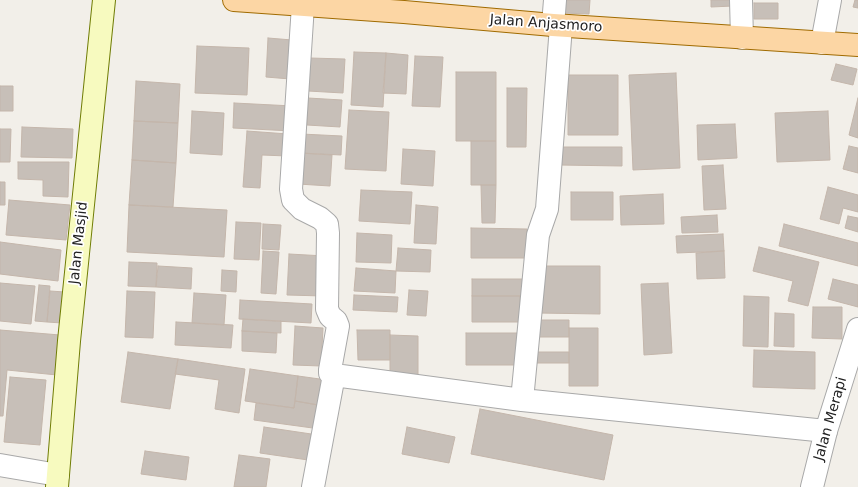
<!DOCTYPE html>
<html>
<head>
<meta charset="utf-8">
<style>
	body { margin:0 }
	canvas { display:block; background:#f2efe9 }
</style>
</head>
<body>
<canvas width="858" height="487"></canvas>
<script>
const ctx = document.querySelector('canvas').getContext('2d');
ctx.lineJoin = 'round';
function paint(path, color) {
  ctx.fillStyle = color;
  ctx.fill(path, 'evenodd');
}
function poly(rows) {
  const path = new Path2D();
  for (const r of rows) {
    path.moveTo(r[0], r[1]);
    for (let i = 2; i < r.length; i += 2) path.lineTo(r[i], r[i + 1]);
  }
  return path;
}
function stroke(path, color, width, dash) {
  ctx.strokeStyle = color;
  ctx.lineWidth = width;
  ctx.lineCap = dash ? 'butt' : 'round';
  ctx.setLineDash(dash || []);
  ctx.stroke(path);
}
function label(font, color, halo, rows, align = 'center') {
  ctx.font = font + ' "DejaVu Sans",sans-serif';
  ctx.lineWidth = 3.5;
  ctx.setLineDash([]);
  ctx.textBaseline = 'middle';
  ctx.strokeStyle = halo;
  ctx.fillStyle = color;
  for (const [text, x, y, turn = 0] of rows) {
    ctx.save();
    ctx.translate(x, y);
    ctx.rotate((+turn || 0) * Math.PI / 180);
    ctx.textAlign = isNaN(turn) ? turn : align;
    if (halo) ctx.strokeText(text, 0, 0);
    ctx.fillText(text, 0, 0);
    ctx.restore();
  }
}
const building = poly([
	[564,0,590,0,589,14,563,13,564,0],
	[711,0,733,0,733,6,711,7,711,0],
	[855,0,858,0,858,8,853,7,855,0],
	[754,3,778,3,778,19,754,19,754,3],
	[268,38,292,40,290,79,266,77,268,38],
	[197,46,249,48,247,95,195,93,197,46],
	[354,52,386,53,383,107,351,105,354,52],
	[386,53,408,55,406,94,383,93,386,53],
	[415,56,443,57,440,107,412,106,415,56],
	[310,58,345,59,343,93,308,91,310,58],
	[836,64,857,69,853,85,831,80,836,64],
	[456,72,496,72,496,141,456,141,456,72],
	[676,73,680,168,633,170,629,75,676,73],
	[568,75,618,75,618,135,568,135,568,75],
	[136,81,180,84,178,123,134,121,136,81],
	[0,86,13,86,13,111,0,111,0,86],
	[507,88,527,88,526,147,507,147,507,88],
	[308,98,342,100,340,127,307,125,308,98],
	[858,98,858,138,849,135,858,98],
	[234,103,293,106,292,131,233,128,234,103],
	[349,110,389,112,386,171,345,169,349,110],
	[192,111,224,113,222,155,190,153,192,111],
	[828,111,830,160,777,162,775,113,828,111],
	[134,121,178,123,176,163,132,160,134,121],
	[735,124,737,158,698,160,697,125,735,124],
	[22,127,73,129,72,158,21,157,22,127],
	[0,129,11,129,10,162,0,162,0,129],
	[247,131,288,134,287,156,262,155,260,188,243,187,247,131],
	[301,134,342,136,341,155,300,153,301,134],
	[471,141,496,141,496,185,471,185,471,141],
	[849,146,858,148,858,173,843,169,849,146],
	[559,147,622,147,622,166,559,165,559,147],
	[403,149,435,151,433,186,401,184,403,149],
	[300,153,332,155,330,186,298,184,300,153],
	[132,160,176,163,173,207,129,205,132,160],
	[18,162,69,162,68,197,43,196,43,180,18,179,18,162],
	[723,165,726,209,704,210,702,166,723,165],
	[0,182,5,182,5,205,0,205,0,182],
	[481,185,496,185,495,223,482,223,481,185],
	[828,187,858,195,858,212,843,208,839,224,820,219,828,187],
	[361,190,412,192,410,224,359,221,361,190],
	[571,192,613,192,613,220,571,220,571,192],
	[663,194,664,224,621,225,620,196,663,194],
	[9,200,70,205,66,240,6,235,9,200],
	[129,205,227,210,224,257,127,252,129,205],
	[416,205,438,207,436,244,414,243,416,205],
	[717,215,718,232,682,233,681,217,717,215],
	[848,216,858,218,858,232,845,228,848,216],
	[236,222,261,223,259,260,234,259,236,222],
	[263,224,281,225,279,250,262,249,263,224],
	[784,224,858,243,858,266,779,246,784,224],
	[471,228,527,229,527,258,471,258,471,228],
	[357,233,392,235,391,263,356,262,357,233],
	[723,234,724,251,677,253,676,236,723,234],
	[0,242,61,250,58,281,0,274,0,242],
	[759,247,819,262,808,306,788,301,793,281,753,271,759,247],
	[398,248,431,250,430,272,396,271,398,248],
	[263,251,279,252,276,294,261,293,263,251],
	[724,251,725,278,697,279,696,253,724,251],
	[289,254,325,256,323,296,287,295,289,254],
	[129,262,157,263,156,287,128,286,129,262],
	[158,266,192,268,191,289,156,287,158,266],
	[538,266,600,266,600,314,537,313,538,266],
	[356,268,396,271,395,293,354,291,356,268],
	[222,270,237,271,236,292,221,291,222,270],
	[472,279,523,279,523,296,472,296,472,279],
	[833,279,858,285,858,307,828,299,833,279],
	[0,283,35,286,31,324,0,321,0,283],
	[668,283,672,353,644,355,641,284,668,283],
	[39,285,50,286,47,322,35,321,39,285],
	[409,290,428,291,426,316,407,315,409,290],
	[50,291,65,292,62,323,47,322,50,291],
	[127,291,155,292,153,338,125,337,127,291],
	[194,293,226,295,224,325,192,323,194,293],
	[354,295,398,297,397,312,353,310,354,295],
	[472,296,520,296,520,322,472,322,472,296],
	[744,296,769,297,768,347,743,346,744,296],
	[240,300,312,304,311,323,239,319,240,300],
	[813,307,842,307,842,339,812,338,813,307],
	[775,313,794,314,794,347,774,346,775,313],
	[243,319,281,321,281,333,242,331,243,319],
	[535,320,569,320,569,337,535,337,535,320],
	[176,322,233,325,231,348,175,345,176,322],
	[295,326,323,328,321,366,293,365,295,326],
	[569,328,598,328,598,386,569,386,569,328],
	[0,330,60,335,57,375,7,370,3,416,0,416,0,330],
	[357,330,390,330,390,360,358,360,357,330],
	[242,331,277,333,276,353,242,351,242,331],
	[466,333,519,333,519,365,466,365,466,333],
	[390,335,418,336,418,377,390,378,390,335],
	[754,350,815,352,815,389,753,387,754,350],
	[128,352,178,359,170,409,121,402,128,352],
	[532,352,569,352,569,363,532,363,532,352],
	[178,359,245,369,239,413,215,409,219,380,175,374,178,359],
	[250,369,298,376,294,408,245,401,250,369],
	[298,376,327,380,324,406,295,401,298,376],
	[10,377,46,380,40,445,4,442,10,377],
	[295,401,324,406,320,429,254,420,256,403,294,408,295,401],
	[480,409,613,435,604,480,471,454,480,409],
	[264,427,318,435,315,461,260,453,264,427],
	[407,427,455,437,449,463,402,454,407,427],
	[145,451,189,457,186,480,141,474,145,451],
	[239,455,270,459,266,487,234,487,239,455]
]);
const minor = poly([
	[741,0,742,38],
	[303,5,291,189,293,200,302,209,320,218,327,224,328,233,327,309,330,316,336,321,338,326,330,370,330,373,334,375,522,400,826,431],
	[553,25,555,0],
	[822,43,830,0],
	[522,400,538,235,547,209,561,26],
	[0,465,58,475],
	[313,487,334,375]
]);
const tertiary = poly([
	[812,487,826,431,858,329]
]);
const secondary = poly([
	[57,487,69,341,104,0]
]);
const primary = poly([
	[234,0,404,12,553,25,858,45]
]);
const streetNames = [
	["Jalan Anjasmoro",546,24,4],
	["Jalan Masjid",79,243,-84],
	["Jalan Merapi",831,419,-74]
];
paint(building, '#c7bfb8');
stroke(building, '#c4b6ab', 1);
stroke(minor, '#a9a9a9', 24);
stroke(tertiary, '#a9a9a9', 24);
stroke(secondary, '#707d05', 24);
stroke(primary, '#a06b00', 24);
stroke(minor, '#fff', 22);
stroke(tertiary, '#fff', 22);
stroke(secondary, '#f7fabf', 22);
stroke(primary, '#fcd6a4', 22);
label('14px', '#222', '#fff', streetNames);
</script>
</body>
</html>
